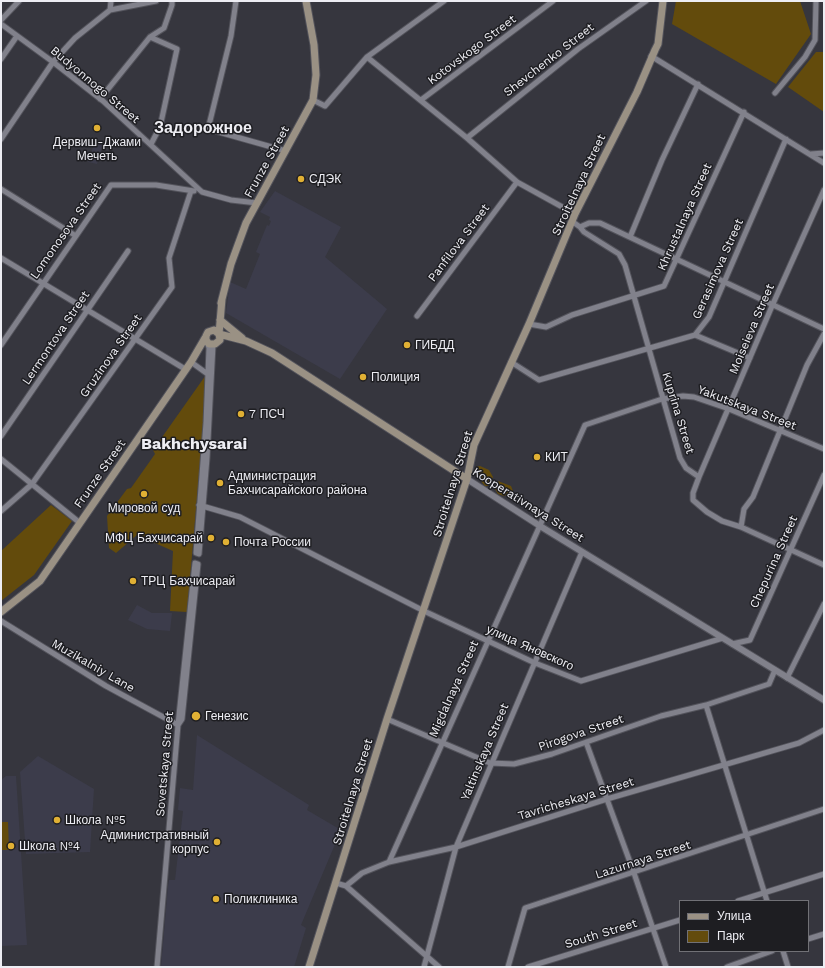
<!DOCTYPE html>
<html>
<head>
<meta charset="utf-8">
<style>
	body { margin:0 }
	#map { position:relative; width:825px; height:968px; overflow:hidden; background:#36363e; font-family:"Work Sans",sans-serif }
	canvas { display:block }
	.frame { position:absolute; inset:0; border:2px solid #ededf3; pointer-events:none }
	.legend { position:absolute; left:679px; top:900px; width:130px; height:52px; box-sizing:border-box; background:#1e1e22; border:1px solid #717176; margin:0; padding:5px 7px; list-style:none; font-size:12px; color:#ededf3 }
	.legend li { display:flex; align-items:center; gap:8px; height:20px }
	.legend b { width:20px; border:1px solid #717176 }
</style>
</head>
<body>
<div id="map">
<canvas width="825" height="968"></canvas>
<div class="frame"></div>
<ul class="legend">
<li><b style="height:5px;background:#9a9184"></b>Улица</li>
<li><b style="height:11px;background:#634b0c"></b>Парк</li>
</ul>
</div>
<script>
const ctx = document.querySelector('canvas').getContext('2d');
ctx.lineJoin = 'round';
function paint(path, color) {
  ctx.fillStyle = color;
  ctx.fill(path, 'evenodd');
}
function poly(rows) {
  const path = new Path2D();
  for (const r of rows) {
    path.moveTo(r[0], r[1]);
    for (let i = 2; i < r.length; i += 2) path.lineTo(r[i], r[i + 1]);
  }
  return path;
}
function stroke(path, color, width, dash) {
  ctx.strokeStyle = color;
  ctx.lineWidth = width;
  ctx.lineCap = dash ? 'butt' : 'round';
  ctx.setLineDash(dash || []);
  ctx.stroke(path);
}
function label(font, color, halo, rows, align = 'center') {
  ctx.font = font + ' "Work Sans",sans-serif';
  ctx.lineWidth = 3;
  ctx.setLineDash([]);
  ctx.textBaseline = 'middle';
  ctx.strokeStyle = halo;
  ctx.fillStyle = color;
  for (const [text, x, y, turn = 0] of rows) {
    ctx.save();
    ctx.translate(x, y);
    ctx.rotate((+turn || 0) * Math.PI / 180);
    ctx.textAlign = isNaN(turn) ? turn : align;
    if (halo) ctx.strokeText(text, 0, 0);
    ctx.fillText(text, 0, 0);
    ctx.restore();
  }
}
const built = poly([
	[95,141,103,144,97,164,88,162],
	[275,191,341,227,325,257,387,309,340,379,226,313,230,282,246,289,260,254,256,252,267,225,269,226,271,221,269,220,270,217,260,212],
	[137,605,152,613,172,613,170,631,147,629,128,620],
	[197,735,309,805,307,810,341,830,301,925,306,928,294,967,161,967,168,886,169,880,175,880,183,811,178,810,180,788,193,790],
	[38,756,94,789,90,852,26,854,20,772],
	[6,776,16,776,27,945,1,946,1,780]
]);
const green = poly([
	[676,1,800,1,811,34,776,84,672,24],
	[816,52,824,52,824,112,788,87],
	[208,372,187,612,170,611,173,551,137,535,116,553,109,548,107,516,127,489,131,488,155,454,153,450],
	[480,466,489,470,493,477,488,486,485,486,475,474,476,467],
	[498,481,511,486,513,491,504,496,498,494,495,489],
	[51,505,72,521,34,575,1,601,1,551],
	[1,822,8,822,9,850,1,850]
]);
const minor = poly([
	[236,1,231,36,208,129,286,151],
	[110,10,111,1],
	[1,20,19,1],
	[1,24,53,62,103,101,202,192,231,200,257,203],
	[150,37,177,49,160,127,151,144],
	[651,56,824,163],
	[367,57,467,138,517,182,575,214],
	[1,59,17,36],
	[775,93,805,57,815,40,816,1],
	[100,99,150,37,164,28,172,5,172,1],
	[313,100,325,106,367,57,444,1],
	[421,100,553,1],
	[467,138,578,49,646,1],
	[1,139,53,62,75,38,110,10,156,1],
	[811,154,824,153],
	[1,189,76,236],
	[573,222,580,227,589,223,600,223,824,329],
	[580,227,584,232,619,254,625,265,680,458,686,468,699,477,693,493,693,500,707,512,722,521,741,527,824,565],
	[630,237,662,160,698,84],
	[1,258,185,369],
	[417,316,517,182],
	[529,324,546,327,572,315,664,286,744,112],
	[695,335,750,358],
	[207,342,209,348,206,423,196,553,199,554,207,458,213,345],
	[1,345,111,185,156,185,194,191],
	[191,362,209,375],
	[511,362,539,380,695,335,709,317,786,139],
	[1,436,128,251],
	[1,459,80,523],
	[699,477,772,306,824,190],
	[199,505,240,517,424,611,535,663,581,681,723,638],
	[1,511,32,484,172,287,169,258,191,191],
	[741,527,744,509,753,497,807,365,824,334],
	[1,621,106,686,178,725],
	[732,644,750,640,824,475],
	[787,678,824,604],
	[706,705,767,901],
	[387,719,490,763,514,764,552,754,661,716,706,705,769,684,775,670],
	[586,742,634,873,666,967],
	[389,862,585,425,662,399,683,396,694,397,729,409,824,449],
	[336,883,346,886,362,873,389,862,456,847,607,799,799,743,824,730],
	[346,886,439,967],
	[738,901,824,874],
	[808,939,824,934],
	[783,951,788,967],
	[157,967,178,725,195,563,198,564,182,719,178,725],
	[424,967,456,847,582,552],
	[508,967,525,908,824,809],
	[528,967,680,920],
	[727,967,772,951]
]);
const tertiary = poly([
	[467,479,540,526,824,700]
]);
const secondary = poly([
	[222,299,219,334,220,340,215,344,209,344,206,340,206,336,208,332,214,330,219,334,246,341,272,353,467,479],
	[221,303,231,264,246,223,313,100,316,75,314,45,306,1],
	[220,320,242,338],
	[1,612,40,581,191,362,205,338],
	[309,967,387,719,467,479,474,445,529,324,575,214,637,92,655,50,658,44,663,1]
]);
const markers = [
	[97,128,4,"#e0b034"],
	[301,179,4,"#e0b034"],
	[407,345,4,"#e0b034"],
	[363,377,4,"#e0b034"],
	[241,414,4,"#e0b034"],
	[537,457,4,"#e0b034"],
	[220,483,4,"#e0b034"],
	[144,494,4,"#e0b034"],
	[211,538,4,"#e0b034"],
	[226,542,4,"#e0b034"],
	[133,581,4,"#e0b034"],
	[196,716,5,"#e0b034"],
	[57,820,4,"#e0b034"],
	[217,842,4,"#e0b034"],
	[11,846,4,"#e0b034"],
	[216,899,4,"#e0b034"]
];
const streetNames = [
	["Kotovskogo Street",472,50,-37],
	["Shevchenko Street",549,60,-38],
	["Budyonnogo Street",95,85,40],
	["Frunze Street",267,162,-61],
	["Stroitelnaya Street",579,185,-65],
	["Khrustalnaya Street",685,217,-66],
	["Lomonosova Street",66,231,-55],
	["Panfilova Street",459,243,-53],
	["Gerasimova Street",718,269,-66],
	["Moiseieva Street",752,329,-67],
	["Lermontova Street",56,338,-56],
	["Gruzinova Street",111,356,-55],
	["Yakutskaya Street",747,408,21],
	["Kuprina Street",678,413,73],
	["Frunze Street",100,474,-55],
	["Stroitelnaya Street",453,484,-73],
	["Kooperativnaya Street",528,505,32],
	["Chepurina Street",774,562,-66],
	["улица Яновского",530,648,24],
	["Muzikalniy Lane",93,666,30],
	["Migdalnaya Street",454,689,-66],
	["Pirogova Street",581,733,-19],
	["Yaltinskaya Street",485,752,-67],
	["Sovetskaya Street",165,764,-85],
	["Stroitelnaya Street",353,792,-73],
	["Tavricheskaya Street",576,799,-17],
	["Lazurnaya Street",643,860,-18],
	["South Street",601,934,-17]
];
const poiNames = [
	["Дервиш-Джами",97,142,"center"],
	["Мечеть",97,156,"center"],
	["СДЭК",309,179],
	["ГИБДД",415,345],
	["Полиция",371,377],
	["7 ПСЧ",249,414],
	["КИТ",545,457],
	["Администрация",228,476],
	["Бахчисарайского района",228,490],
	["Мировой суд",144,508,"center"],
	["МФЦ Бахчисарай",203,538,"right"],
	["Почта России",234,542],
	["ТРЦ Бахчисарай",141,581],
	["Генезис",205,716],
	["Школа №5",65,820],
	["Административный",209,835,"right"],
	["корпус",209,849,"right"],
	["Школа №4",19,846],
	["Поликлиника",224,899]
];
const districtNames = [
	["Задорожное",203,128],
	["Bakhchysarai",194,444]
];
paint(built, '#3c3c4b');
paint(green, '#634b0c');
stroke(minor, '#53535b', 7);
stroke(tertiary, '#53535b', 8);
stroke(secondary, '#53535b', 9);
stroke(minor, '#81818b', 5);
stroke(tertiary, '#81818b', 6);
stroke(secondary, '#9a9184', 7);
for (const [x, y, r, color] of markers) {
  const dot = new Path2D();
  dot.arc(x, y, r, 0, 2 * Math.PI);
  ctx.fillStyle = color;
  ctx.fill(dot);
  stroke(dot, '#1e1e22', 1.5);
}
label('12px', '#ededf3', '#1e1e22', streetNames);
label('12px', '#ededf3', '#1e1e22', poiNames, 'left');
label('bold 16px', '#ededf3', '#1e1e22', districtNames);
</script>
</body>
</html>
